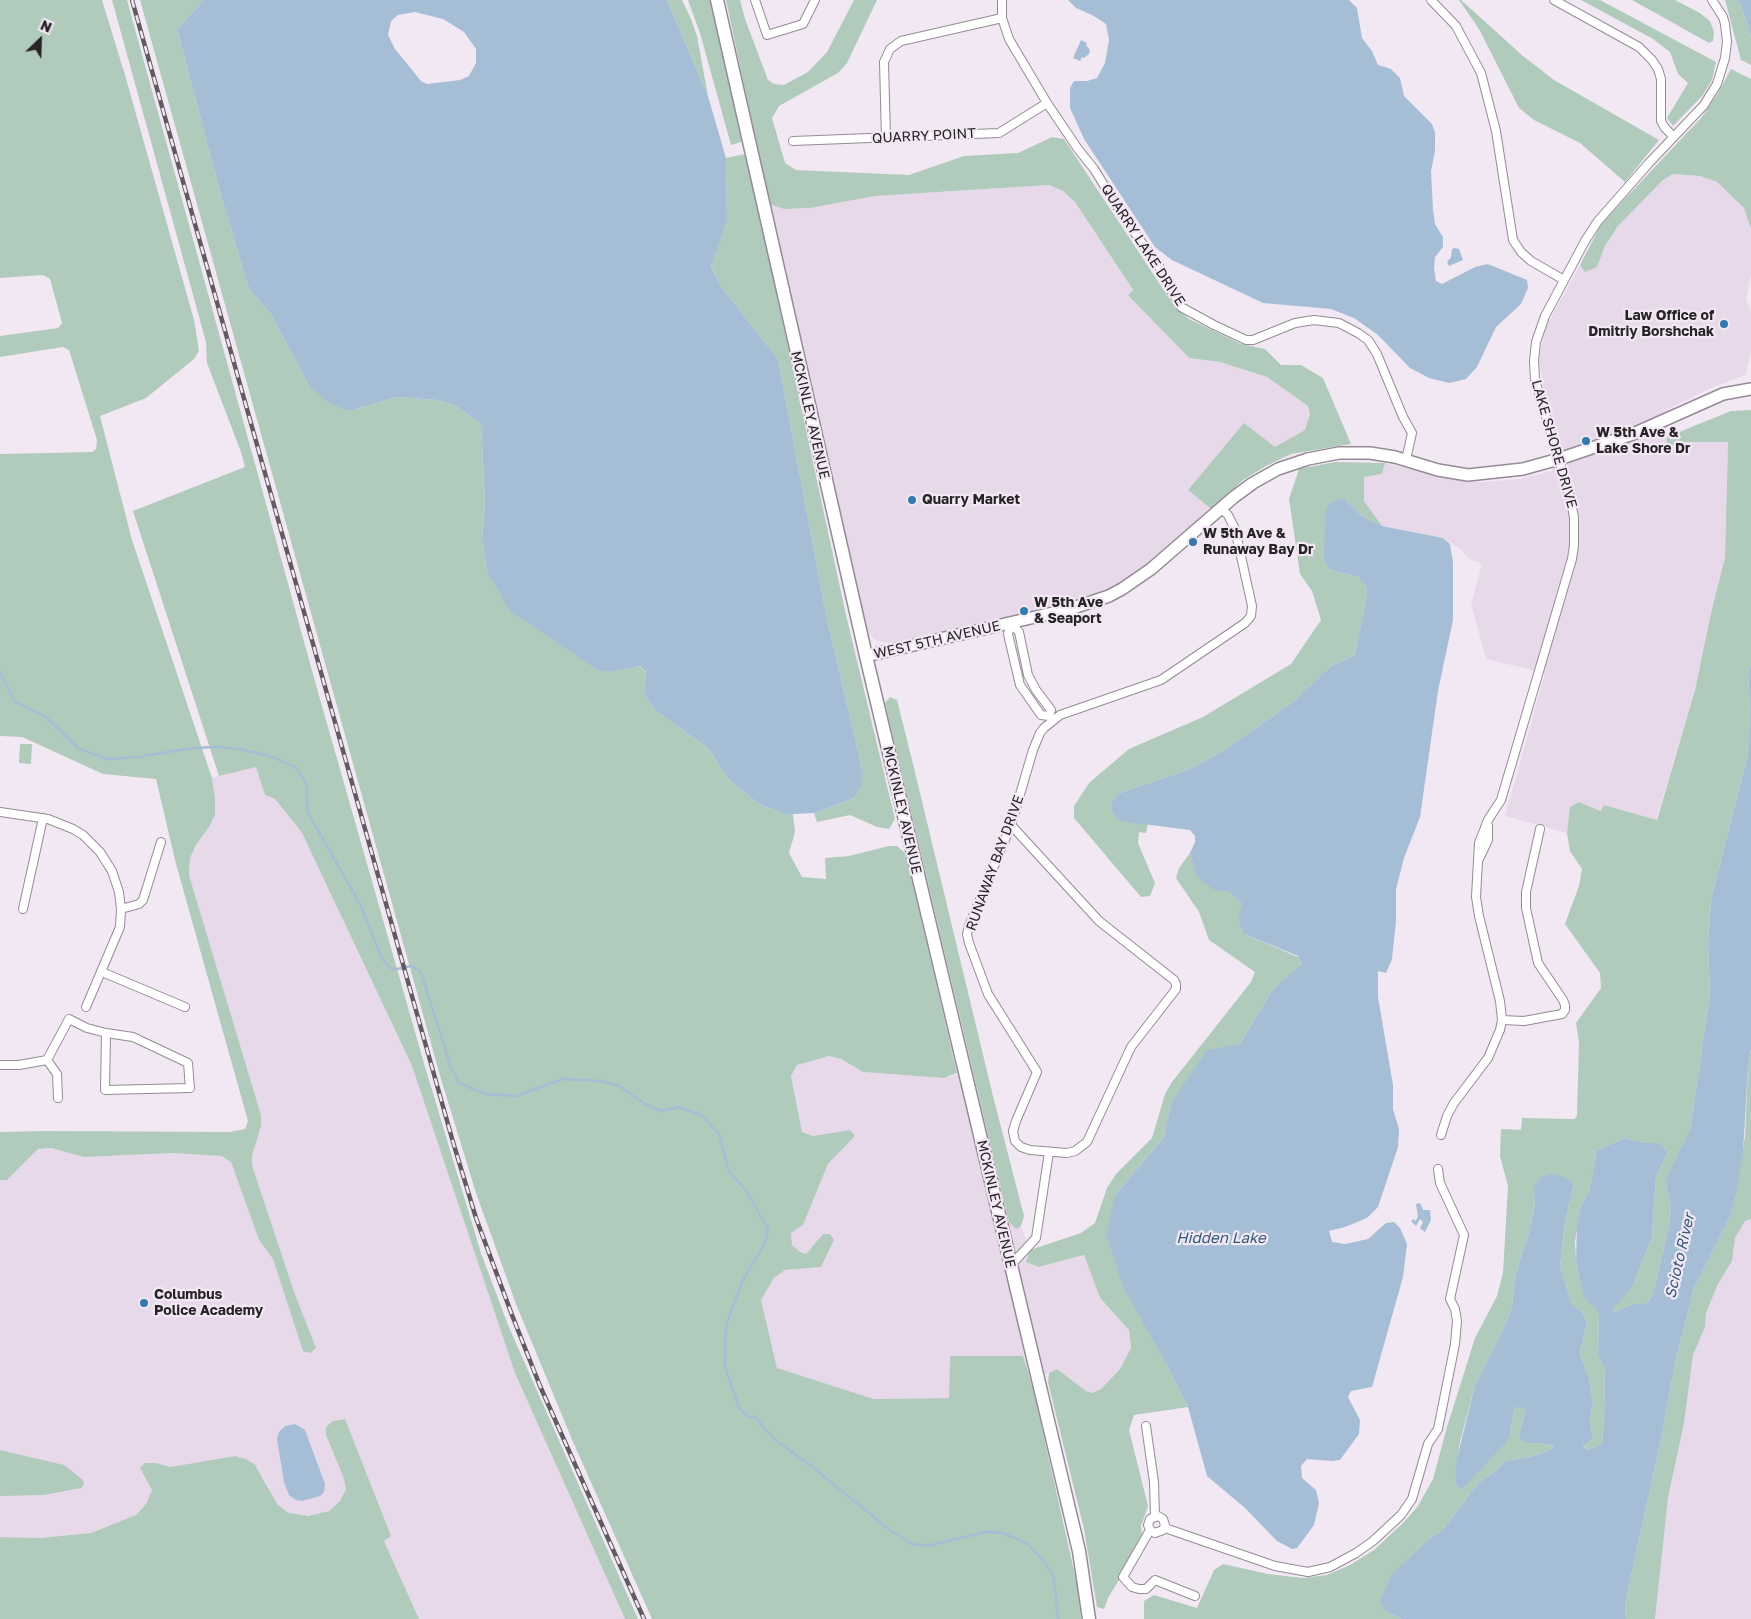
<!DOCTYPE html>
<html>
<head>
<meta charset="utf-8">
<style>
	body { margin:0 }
	#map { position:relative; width:1751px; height:1619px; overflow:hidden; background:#f2e8f4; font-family:"Golos Text",sans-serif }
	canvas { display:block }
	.north { position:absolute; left:15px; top:15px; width:50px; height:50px; -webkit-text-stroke:4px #f2e8f4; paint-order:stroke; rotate:24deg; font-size:14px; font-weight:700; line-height:20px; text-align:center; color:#272327 }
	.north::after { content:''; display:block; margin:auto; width:18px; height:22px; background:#272327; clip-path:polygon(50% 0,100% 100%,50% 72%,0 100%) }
</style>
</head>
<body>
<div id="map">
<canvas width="1751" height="1619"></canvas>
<div class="north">N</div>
</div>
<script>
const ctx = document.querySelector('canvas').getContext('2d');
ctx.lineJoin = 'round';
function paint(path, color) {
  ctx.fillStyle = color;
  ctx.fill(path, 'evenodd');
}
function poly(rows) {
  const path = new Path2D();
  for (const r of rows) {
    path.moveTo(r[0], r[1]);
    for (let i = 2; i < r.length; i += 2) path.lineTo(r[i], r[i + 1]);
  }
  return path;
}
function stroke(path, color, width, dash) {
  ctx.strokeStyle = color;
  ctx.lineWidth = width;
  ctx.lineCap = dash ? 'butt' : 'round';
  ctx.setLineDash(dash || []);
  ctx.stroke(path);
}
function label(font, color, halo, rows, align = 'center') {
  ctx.font = font + ' "Golos Text",sans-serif';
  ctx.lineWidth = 4.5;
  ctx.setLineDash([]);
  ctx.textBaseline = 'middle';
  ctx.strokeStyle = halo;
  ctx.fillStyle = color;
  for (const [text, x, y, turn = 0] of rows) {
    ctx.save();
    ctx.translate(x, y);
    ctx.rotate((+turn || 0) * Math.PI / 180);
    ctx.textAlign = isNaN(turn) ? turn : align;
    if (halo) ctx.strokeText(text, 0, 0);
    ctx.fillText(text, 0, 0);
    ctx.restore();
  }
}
const built = poly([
	[1673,174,1700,176,1717,182,1744,208,1751,229,1751,274,1746,299,1751,311,1751,350,1746,375,1713,387,1664,411,1667,437,1666,448,1683,442,1728,442,1725,558,1711,613,1695,690,1656,820,1605,805,1602,811,1579,802,1570,807,1567,833,1505,816,1545,673,1486,659,1471,604,1482,564,1469,559,1460,549,1443,538,1382,526,1364,501,1364,477,1382,474,1385,463,1456,480,1482,482,1520,479,1552,471,1560,443,1543,386,1539,357,1546,327,1580,265,1585,271,1597,267,1605,246,1618,226,1663,180],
	[1049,185,1063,191,1075,202,1133,291,1128,294,1188,358,1220,362,1267,377,1308,406,1310,414,1305,430,1275,447,1244,424,1188,490,1211,509,1145,568,1116,586,1085,598,891,643,877,641,868,633,860,615,769,204,784,209,810,208,875,196],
	[256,766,265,795,275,799,302,833,412,1066,515,1372,625,1619,419,1619,384,1541,343,1476,346,1489,340,1501,329,1511,308,1516,289,1513,278,1505,264,1479,235,1456,170,1467,156,1463,141,1468,152,1490,146,1504,136,1515,91,1533,40,1538,0,1537,0,1180,7,1180,38,1149,51,1148,84,1157,173,1153,221,1156,231,1162,259,1240,273,1259,316,1348,293,1289,252,1165,252,1156,261,1126,261,1115,189,875,190,858,196,845,209,827,215,799,212,778],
	[829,1056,841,1059,863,1072,944,1078,973,1070,1009,1222,1016,1229,1021,1226,1030,1250,1026,1262,1039,1267,1084,1255,1100,1298,1129,1330,1131,1348,1120,1369,1101,1389,1092,1393,1085,1391,1057,1369,1049,1373,1030,1378,1023,1356,950,1356,949,1398,874,1399,777,1368,761,1299,774,1278,785,1270,821,1267,823,1234,806,1254,800,1252,791,1245,791,1233,803,1225,828,1164,855,1136,850,1130,813,1136,802,1132,791,1076,797,1065],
	[1751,1219,1751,1619,1655,1619,1668,1498,1684,1423,1693,1355,1704,1327,1706,1313,1718,1284,1732,1261,1735,1238,1745,1220]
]);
const green = poly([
	[0,0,102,0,125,75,194,320,199,351,194,359,146,398,100,416,132,540,212,778,215,799,215,815,209,827,196,845,190,858,189,875,261,1115,261,1126,252,1156,252,1165,293,1289,316,1348,310,1353,303,1351,273,1259,259,1240,231,1162,221,1156,173,1153,84,1157,51,1148,38,1149,7,1180,0,1180,0,1132,45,1131,230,1132,245,1129,248,1121,176,864,156,779,103,774,22,737,0,736,0,454,92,452,96,449,97,440,69,350,63,347,0,357,0,336,58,328,62,323,50,279,43,275,0,278],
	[112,0,127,0,316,685,423,1060,481,1253,508,1325,638,1619,625,1619,515,1373,412,1066,302,833,275,799,265,795,256,767,219,776,133,511,245,467,241,452,207,363,206,342],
	[140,0,204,0,177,29,220,192,249,289,272,316,308,384,350,411,396,397,437,400,456,406,481,424,485,503,482,541,487,572,613,671,639,666,646,672,644,695,656,711,708,748,729,780,759,804,787,815,793,814,795,832,789,853,802,877,826,879,825,858,849,856,889,846,897,846,904,852,908,863,957,1073,944,1078,863,1072,841,1059,829,1056,797,1065,791,1076,802,1132,813,1136,850,1130,855,1136,828,1164,803,1225,791,1233,792,1245,800,1252,806,1254,823,1234,830,1234,834,1240,821,1267,785,1270,774,1278,761,1300,777,1368,874,1399,949,1398,950,1356,1023,1356,1033,1388,1077,1584,1081,1619,652,1619,573,1442,516,1304,476,1193,441,1079],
	[667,0,682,0,691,19,697,36,708,96],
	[688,0,711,0,741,138,741,142,731,145,700,33],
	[726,0,740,0,745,19,768,80,774,84,784,85,808,72,827,52,854,0,877,0,847,63,838,73,779,106,772,118,785,163,796,170,909,175,964,156,1018,153,1052,137,1064,139,1175,307,1189,319,1241,344,1265,349,1281,365,1301,365,1323,378,1351,444,1291,454,1266,466,1243,480,1211,509,1188,490,1244,423,1275,447,1305,430,1310,414,1308,406,1267,377,1220,362,1189,358,1128,295,1133,290,1075,202,1063,191,1049,185,875,196,810,208,784,209,769,204],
	[1459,0,1461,0,1523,56,1554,80,1659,140,1625,182,1580,143,1534,120,1519,108,1479,29],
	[1581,0,1600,0,1716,62,1712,80,1703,95,1673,126,1667,118,1688,83,1678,74,1670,52,1653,39],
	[1632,0,1675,0,1700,13,1710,21,1714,32,1713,41,1709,43],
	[1725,0,1738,0,1741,6,1751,37,1751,65,1741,60],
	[1731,69,1751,79,1751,229,1744,208,1717,182,1700,176,1673,174,1663,180,1618,226,1605,246,1597,267,1585,272,1580,265,1602,223,1701,118,1717,95],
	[745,154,776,291,846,615,895,819,889,829,877,827,850,815,817,822,814,813,852,799,863,773,826,614,778,359,720,285,711,265,727,221,726,158],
	[1751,410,1751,665,1748,674,1750,715,1747,758,1711,899,1708,944,1710,993,1690,1130,1666,1185,1671,1207,1669,1226,1653,1294,1648,1302,1642,1304,1632,1304,1614,1312,1613,1307,1633,1285,1652,1237,1656,1177,1668,1152,1659,1143,1643,1143,1625,1138,1597,1150,1589,1191,1581,1206,1575,1241,1576,1260,1579,1278,1594,1307,1599,1313,1598,1354,1605,1367,1604,1416,1602,1444,1588,1450,1583,1445,1593,1438,1590,1421,1593,1401,1589,1378,1580,1353,1587,1323,1582,1312,1572,1305,1560,1266,1565,1222,1574,1184,1533,1188,1535,1205,1529,1232,1515,1276,1512,1307,1504,1327,1475,1385,1460,1442,1455,1480,1457,1486,1462,1490,1510,1434,1514,1410,1517,1407,1523,1407,1525,1412,1519,1435,1530,1444,1539,1443,1554,1446,1550,1450,1533,1456,1506,1461,1494,1472,1478,1483,1442,1531,1432,1537,1385,1611,1402,1619,1144,1619,1144,1601,1154,1595,1197,1608,1214,1570,1223,1564,1268,1574,1303,1578,1327,1575,1350,1565,1374,1550,1405,1521,1418,1506,1433,1479,1447,1427,1475,1338,1497,1296,1503,1273,1508,1186,1500,1156,1501,1129,1521,1130,1522,1118,1574,1119,1577,1116,1579,1042,1576,1023,1601,988,1600,973,1565,924,1579,886,1582,869,1570,851,1567,833,1570,807,1579,802,1601,811,1604,805,1657,820,1695,690,1711,613,1725,558,1728,442,1683,442,1666,448,1667,437,1731,411],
	[1335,462,1385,463,1382,474,1364,477,1364,501,1382,526,1362,516,1346,500,1331,570,1358,577,1366,586,1367,595,1355,654,1349,658,1331,666,1293,702,1220,753,1187,770,1120,793,1119,821,1148,824,1146,833,1139,832,1138,843,1155,883,1150,896,1141,897,1074,818,1074,806,1089,783,1129,749,1203,717,1291,664,1321,620,1312,591,1300,574,1289,499,1299,469],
	[890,697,897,700,912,760,993,1096,1024,1216,1021,1226,1016,1229,1009,1222,885,703],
	[20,744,32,744,31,764,19,763],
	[1190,853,1195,873,1216,891,1228,891,1242,904,1244,934,1298,957,1301,966,1273,989,1240,1044,1171,1103,1164,1137,1116,1194,1166,1363,1188,1407,1134,1415,1129,1430,1148,1506,1141,1526,1143,1541,1108,1598,1104,1609,1097,1607,1084,1529,1048,1382,1049,1373,1057,1369,1086,1391,1092,1393,1101,1389,1120,1369,1131,1348,1129,1330,1100,1298,1084,1255,1039,1267,1026,1262,1030,1250,1081,1233,1095,1223,1107,1188,1116,1174,1152,1138,1165,1094,1172,1082,1251,982,1255,972,1209,940,1199,912,1176,878,1179,868],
	[1751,1049,1751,1219,1745,1221,1735,1238,1732,1261,1718,1284,1706,1313,1705,1327,1693,1355,1684,1423,1668,1498,1655,1619,1626,1619,1625,1604,1663,1430,1675,1363,1694,1289,1731,1215,1736,1196,1745,1136,1748,1066],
	[345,1419,391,1536,384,1541,419,1619,0,1619,0,1537,40,1538,91,1533,136,1515,146,1504,152,1490,140,1468,145,1463,156,1463,170,1467,235,1456,246,1459,255,1465,278,1505,289,1513,308,1516,329,1511,340,1501,346,1489,343,1476,326,1435,326,1427,333,1421],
	[0,1450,64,1465,83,1480,84,1484,81,1488,44,1495,0,1496]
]);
const water = poly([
	[204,0,667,0,708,96,726,158,727,221,711,266,720,285,778,359,826,614,863,773,860,789,852,799,814,813,793,814,787,815,759,804,729,780,708,748,656,711,644,695,646,672,640,666,613,671,599,671,510,611,487,572,482,541,485,503,481,424,456,406,437,400,396,397,350,411,330,404,308,384,272,316,249,289,220,192,177,29],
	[415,12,443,19,464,32,476,49,476,63,469,76,460,80,427,84,421,81,395,49,388,35,391,21,398,15],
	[1068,0,1349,0,1357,8,1362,38,1372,51,1378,65,1391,69,1400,78,1404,96,1432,124,1435,132,1435,151,1431,171,1433,210,1435,224,1443,237,1443,247,1435,257,1434,268,1436,281,1442,284,1475,267,1488,264,1527,280,1528,288,1521,304,1496,327,1477,367,1466,379,1449,383,1429,378,1410,368,1378,335,1354,318,1331,309,1263,303,1172,260,1155,247,1084,139,1070,108,1070,88,1074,81,1087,81,1097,78,1105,63,1109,40,1106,24,1092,15,1076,8],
	[1738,0,1751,0,1751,37,1741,6],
	[1081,40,1087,43,1086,45,1090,50,1089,54,1084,58,1082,57,1080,61,1073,58],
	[1455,248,1459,249,1463,260,1449,266,1447,262,1451,257,1452,249],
	[1339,499,1346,500,1362,516,1382,526,1443,538,1450,544,1453,562,1453,620,1438,691,1420,817,1404,858,1396,889,1396,921,1392,959,1386,973,1378,971,1378,997,1393,1085,1393,1109,1399,1129,1398,1147,1378,1207,1367,1218,1345,1227,1329,1231,1332,1242,1345,1244,1368,1239,1386,1223,1394,1222,1400,1228,1407,1244,1403,1277,1372,1387,1351,1391,1348,1397,1360,1420,1359,1434,1340,1460,1332,1461,1307,1459,1301,1466,1302,1478,1316,1490,1319,1503,1314,1525,1297,1548,1292,1549,1277,1541,1245,1508,1207,1476,1188,1407,1166,1363,1123,1287,1106,1234,1116,1194,1164,1137,1171,1103,1207,1050,1240,1044,1273,989,1301,965,1298,956,1244,934,1238,918,1242,904,1228,891,1216,891,1204,883,1195,873,1190,853,1195,842,1195,836,1190,830,1119,821,1112,812,1112,802,1120,793,1187,770,1220,753,1293,702,1331,666,1349,658,1355,654,1367,595,1366,586,1358,577,1331,570,1324,561,1325,513,1330,503],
	[1751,665,1751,1049,1748,1066,1743,1153,1736,1196,1731,1215,1694,1289,1675,1363,1663,1430,1625,1604,1626,1619,1402,1619,1385,1611,1380,1601,1392,1574,1432,1537,1442,1531,1478,1483,1494,1472,1506,1461,1533,1456,1550,1450,1554,1446,1539,1443,1530,1444,1522,1441,1519,1435,1525,1412,1523,1407,1517,1407,1514,1410,1510,1434,1506,1442,1462,1490,1457,1486,1455,1480,1456,1463,1475,1385,1504,1327,1512,1307,1515,1276,1529,1232,1535,1205,1533,1188,1541,1177,1551,1174,1564,1177,1574,1184,1565,1222,1560,1266,1572,1305,1582,1312,1587,1323,1580,1353,1589,1378,1593,1401,1590,1421,1593,1438,1583,1446,1588,1450,1602,1444,1604,1416,1605,1368,1598,1354,1599,1313,1584,1297,1579,1278,1576,1260,1577,1226,1581,1206,1589,1191,1597,1150,1625,1138,1643,1143,1659,1143,1668,1152,1656,1177,1652,1237,1633,1285,1620,1302,1613,1307,1614,1312,1632,1304,1642,1304,1648,1302,1653,1294,1669,1226,1671,1207,1666,1185,1668,1175,1690,1130,1710,993,1708,944,1711,899,1747,758,1750,715,1748,674],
	[1420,1203,1423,1210,1430,1210,1431,1220,1425,1232,1420,1228,1423,1222,1420,1219,1416,1226,1411,1221,1413,1219,1415,1221,1418,1217,1416,1204],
	[295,1424,305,1430,325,1484,324,1492,320,1496,302,1501,296,1500,289,1495,284,1482,277,1439,279,1432,285,1426]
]);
const stream = poly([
	[0,672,15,702,46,717,78,748,107,759,138,757,192,748,217,747,239,749,270,756,295,767,306,782,308,813,360,904,382,959,393,970,411,966,421,972,451,1068,459,1083,485,1094,516,1096,563,1079,601,1081,619,1086,645,1104,661,1111,679,1107,701,1115,719,1134,729,1172,746,1190,768,1229,765,1243,743,1280,726,1325,725,1367,739,1407,747,1416,756,1418,774,1439,810,1465,891,1531,912,1544,927,1546,986,1532,1003,1533,1028,1544,1045,1562,1054,1578,1058,1619]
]);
const street = poly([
	[755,0,767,35,803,24,815,0],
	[1002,0,1002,18,1009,39,1047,103,1078,149,1094,169,1125,219,1160,268,1172,292,1181,307,1214,325,1246,340,1253,340,1295,323,1314,320,1339,323,1358,333,1368,340,1377,354,1403,417,1412,433,1406,460],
	[1431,0,1456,26,1481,73,1496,131,1513,240,1521,252,1531,261,1564,280],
	[1554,0,1639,47,1652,60,1658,69,1661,79,1661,121,1665,128,1674,137],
	[886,139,884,62,890,49,901,41,1002,18],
	[793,141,999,133,1047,103],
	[1011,623,1008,634,1020,685,1041,715,1049,716,1052,720],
	[1011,623,1019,632,1028,675,1036,690,1051,710,1049,716],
	[0,812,48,819,73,829,83,835,100,852,112,871,119,892,121,909,120,927,86,1007],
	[1011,825,1099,921,1174,980,1176,984,1176,989,1173,993,1131,1047,1087,1142,1075,1151,1067,1153,1030,1150,1021,1147,1015,1141,1013,1131,1016,1121,1037,1072,988,994,969,943,967,934,969,926,1011,825,1033,750,1040,733,1044,728,1060,715,1161,680,1245,623,1251,616,1252,606,1235,529,1228,515,1221,508],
	[1479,859,1488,840,1488,825],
	[23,909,43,818],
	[121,909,139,904,143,900,161,842],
	[102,972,185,1007],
	[1502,1020,1524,1021,1562,1014,1565,1010,1565,1005,1563,1000,1538,963,1526,908,1526,892,1540,829],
	[47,1060,69,1019,87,1028,106,1033,133,1037,188,1063,190,1088,105,1090,106,1033],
	[47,1060,57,1074,58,1098],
	[0,1065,19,1065,47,1060],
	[1441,1135,1447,1116,1454,1103,1488,1058,1500,1030,1502,1020,1500,1001,1479,916,1476,897,1479,843,1488,820,1501,800,1572,559,1574,545,1574,517,1570,497,1535,380,1534,361,1536,342,1545,316,1585,241,1598,221,1649,163,1704,105,1717,84,1725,58,1727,42,1725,24,1723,17,1712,0],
	[1011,1265,1036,1238,1049,1152],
	[1146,1426,1154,1482,1155,1516],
	[1165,1528,1275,1566,1308,1572,1330,1567,1356,1553,1373,1541,1401,1515,1412,1499,1428,1444,1438,1429,1455,1344,1457,1321,1455,1309,1450,1299,1464,1235,1440,1183,1438,1169],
	[1150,1530,1155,1533,1163,1530,1165,1525,1163,1519,1158,1516,1150,1519,1148,1525,1150,1530,1123,1577,1132,1587,1139,1589,1146,1589,1155,1580,1195,1596]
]);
const secondary = poly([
	[866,656,1070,609,1109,596,1122,589,1151,569,1234,497,1253,483,1278,469,1308,459,1339,453,1370,453,1395,457,1438,470,1468,475,1523,469,1559,459,1633,434,1723,394,1751,389]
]);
const primary = poly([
	[717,0,866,656,1079,1551,1089,1619]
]);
const rail = poly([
	[132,0,453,1142,476,1218,512,1315,540,1386,644,1619]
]);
const markers = [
	[1724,324,5,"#3479ae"],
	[1586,441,5,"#3479ae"],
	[912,500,5,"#3479ae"],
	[1193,542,5,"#3479ae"],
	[1024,611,5,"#3479ae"],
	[144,1303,5,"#3479ae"]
];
const streetNames = [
	["QUARRY POINT",924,136,-3],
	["QUARRY LAKE DRIVE",1143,245,57],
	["MCKINLEY AVENUE",810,415,77],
	["LAKE SHORE DRIVE",1554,444,74],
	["WEST 5TH AVENUE",937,640,-13],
	["MCKINLEY AVENUE",902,810,77],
	["RUNAWAY BAY DRIVE",995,863,-70],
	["MCKINLEY AVENUE",996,1204,77]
];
const poiNames = [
	["Law Office of",1714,316,"right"],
	["Dmitriy Borshchak",1714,332,"right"],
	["W 5th Ave &",1596,433],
	["Lake Shore Dr",1596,449],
	["Quarry Market",922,500],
	["W 5th Ave &",1203,534],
	["Runaway Bay Dr",1203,550],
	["W 5th Ave",1034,603],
	["& Seaport",1034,619],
	["Columbus",154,1295],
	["Police Academy",154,1311]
];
const waterNames = [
	["Hidden Lake",1221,1238],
	["Scioto River",1680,1256,-77]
];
paint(built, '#e8d9ea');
paint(green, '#b0cbbb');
paint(water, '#a5bed6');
stroke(stream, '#a5bed6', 2.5);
stroke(street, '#948b96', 10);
stroke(secondary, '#948b96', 14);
stroke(primary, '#948b96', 15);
stroke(street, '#fff', 8);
stroke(secondary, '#fff', 11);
stroke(primary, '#fff', 12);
stroke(rail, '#615b61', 4.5);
stroke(rail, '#f2e8f4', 2.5, [8]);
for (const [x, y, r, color] of markers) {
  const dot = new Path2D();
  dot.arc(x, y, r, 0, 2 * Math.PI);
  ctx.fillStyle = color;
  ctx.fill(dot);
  stroke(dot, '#f2e8f4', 2);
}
label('14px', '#272327', '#f2e8f4', streetNames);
label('bold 14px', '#272327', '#f2e8f4', poiNames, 'left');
label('italic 15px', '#32587c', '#f2e8f4', waterNames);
</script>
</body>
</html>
